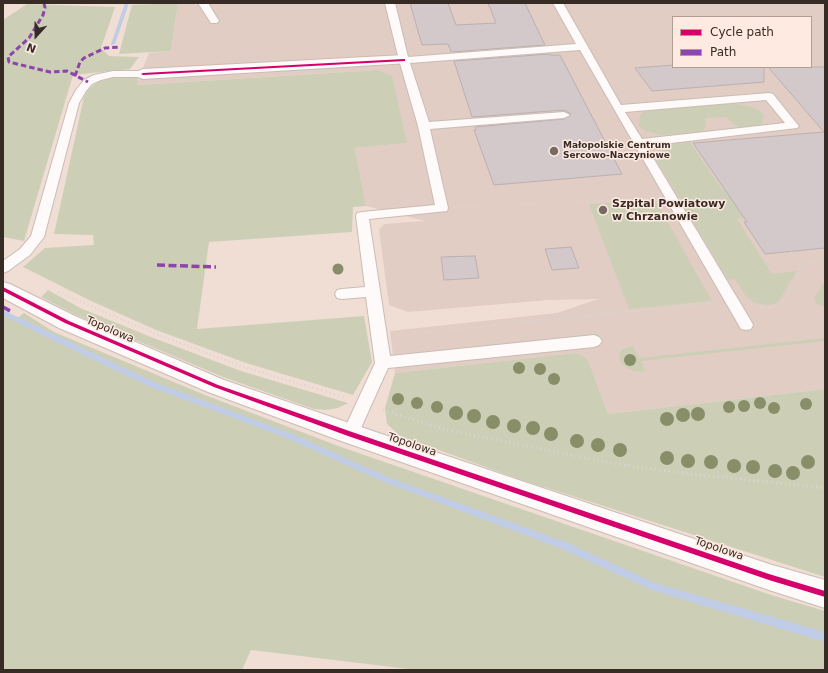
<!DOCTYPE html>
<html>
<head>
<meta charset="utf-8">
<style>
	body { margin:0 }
	#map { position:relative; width:828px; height:673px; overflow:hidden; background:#f0ded5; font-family:"DejaVu Sans",sans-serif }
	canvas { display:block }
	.frame { position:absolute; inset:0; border:4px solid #372b25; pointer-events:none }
	.legend { position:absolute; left:672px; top:16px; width:140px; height:52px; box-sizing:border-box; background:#feeae1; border:1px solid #ae9e96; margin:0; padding:5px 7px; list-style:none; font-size:12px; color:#372b25 }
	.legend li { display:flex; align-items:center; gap:8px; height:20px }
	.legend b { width:20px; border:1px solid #ae9e96 }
	.north { position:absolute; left:16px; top:16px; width:40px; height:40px; -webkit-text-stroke:3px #feeae1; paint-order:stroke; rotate:201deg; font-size:11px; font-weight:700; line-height:16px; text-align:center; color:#372b25 }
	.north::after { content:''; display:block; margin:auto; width:14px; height:18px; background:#372b25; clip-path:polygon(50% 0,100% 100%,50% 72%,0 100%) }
</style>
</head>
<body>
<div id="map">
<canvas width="828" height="673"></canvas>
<div class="frame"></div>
<ul class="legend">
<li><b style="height:5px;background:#d6006c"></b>Cycle path</li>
<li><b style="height:5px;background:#8e44ad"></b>Path</li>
</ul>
<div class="north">N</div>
</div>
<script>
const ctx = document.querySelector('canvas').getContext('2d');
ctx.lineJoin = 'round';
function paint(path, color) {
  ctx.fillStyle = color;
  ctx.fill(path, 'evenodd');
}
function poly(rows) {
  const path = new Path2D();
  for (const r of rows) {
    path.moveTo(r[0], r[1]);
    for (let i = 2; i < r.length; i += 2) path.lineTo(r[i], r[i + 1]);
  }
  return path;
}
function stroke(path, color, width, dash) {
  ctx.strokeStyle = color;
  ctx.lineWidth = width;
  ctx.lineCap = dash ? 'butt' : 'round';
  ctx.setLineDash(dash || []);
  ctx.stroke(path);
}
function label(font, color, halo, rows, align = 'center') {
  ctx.font = font + ' "DejaVu Sans",sans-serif';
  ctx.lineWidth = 3;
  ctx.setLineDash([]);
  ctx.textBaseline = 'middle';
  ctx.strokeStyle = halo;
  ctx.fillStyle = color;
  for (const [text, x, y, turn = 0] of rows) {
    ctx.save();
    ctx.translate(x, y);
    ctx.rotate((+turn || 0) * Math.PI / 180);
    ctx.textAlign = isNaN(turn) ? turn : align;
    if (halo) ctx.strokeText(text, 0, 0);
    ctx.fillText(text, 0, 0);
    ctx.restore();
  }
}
const medical = poly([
	[178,3,825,3,825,389,608,414,589,362,575,353,395,373,390,331,557,313,598,299,549,300,408,312,389,305,379,230,384,224,425,221,366,206,355,148,406,143,378,70,136,85,149,53,171,51],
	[673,17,811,17,811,67,673,67]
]);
const green = poly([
	[178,3,171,51,119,54,132,5],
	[27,4,115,7,101,48,109,56,139,57,130,69,73,75,24,241,3,237,3,20],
	[378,70,392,76,407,143,355,148,366,206,353,207,352,232,209,242,197,329,364,316,372,362,353,395,246,363,156,330,89,300,23,267,45,248,94,245,93,235,54,234,84,97,89,89,98,82,112,78,138,77,137,85],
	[732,103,753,107,760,111,764,115,762,124,749,128,742,128,735,125,726,117,705,118,706,127,702,132,662,135,645,131,639,126,640,115,645,111],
	[689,141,722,189,825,180,825,210,737,219,772,274,797,271,779,301,774,304,766,305,755,303,745,295,735,279,728,280,657,161,657,155,659,150,668,145],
	[656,201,712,301,629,309,589,204],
	[825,281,825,307,817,304,814,298],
	[48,290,80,308,151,337,241,371,348,403,338,408,325,410,314,409,223,377,74,314,41,297],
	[24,313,54,332,205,395,341,447,771,595,825,611,825,670,417,670,251,650,242,670,3,670,3,314,15,320],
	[825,338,825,341,641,361,645,372,634,371,627,368,621,363,619,357,620,352,624,348,633,346,639,358],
	[575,353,583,356,589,362,608,414,825,389,825,577,516,478,400,436,387,424,385,408,395,373]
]);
const stream = poly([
	[125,3,129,3,115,44,111,45,111,44,125,3],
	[3,310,154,382,295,435,390,478,568,543,655,583,825,632,825,642,654,591,562,549,384,482,289,439,148,386,50,339,3,315,3,310]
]);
const building = poly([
	[410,3,448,3,456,25,496,23,488,3,525,3,545,45,451,52,448,44,422,45,410,3],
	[550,54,550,55,560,55,622,174,494,185,474,130,476,130,475,127,564,119,571,114,564,110,472,117,454,61,550,54],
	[673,65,673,67,764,67,764,82,652,91,635,68,673,65],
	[768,67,825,67,825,248,765,254,744,222,747,222,693,143,824,132,768,67],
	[571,247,579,268,552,270,545,249,571,247],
	[475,256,479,278,444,280,441,257,475,256]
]);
const pathFar2 = poly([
	[636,3,646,3],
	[586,18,602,3],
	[633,81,642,91],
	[622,82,643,79]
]);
const pathFar1 = poly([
	[459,207,652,199],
	[791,252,802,268],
	[58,292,154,333,243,367,307,386],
	[757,305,766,308,777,306,784,302,802,268,809,264,825,261],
	[716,328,710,319,718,314],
	[399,335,712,303]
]);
const path = poly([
	[304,385,346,398],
	[383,410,442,429,616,464,701,475,825,488]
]);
const lane = poly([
	[198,3,208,3,219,21,217,23,211,23,198,3],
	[385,3,395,3,408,57,576,44,553,3,563,3,621,105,769,93,773,94,797,124,799,126,797,128,646,146,751,321,753,325,751,329,746,330,741,329,580,50,410,63,429,122,564,112,570,115,564,118,430,129,448,208,447,211,369,219,390,356,594,335,599,337,602,341,599,345,594,347,388,368,356,439,350,441,344,439,342,434,375,363,366,297,342,299,337,298,335,294,337,290,342,289,365,287,356,216,357,213,362,212,435,205,418,126,399,60,385,3],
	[766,100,785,123,642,139,625,112,766,100],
	[113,71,143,71,148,74,143,77,113,77,101,80,92,84,86,91,79,103,44,237,30,255,8,271,3,273,3,261,20,249,31,236,69,103,76,90,84,80,94,75,113,71]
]);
const street = poly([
	[404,55,409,57,412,60,409,63,143,79,138,77,135,74,138,71,143,69,404,55]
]);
const secondary = poly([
	[3,282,10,284,75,316,224,380,355,425,769,564,825,580,825,608,769,590,341,441,208,392,59,328,3,298,3,282]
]);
const quietFar1 = poly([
	[44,3,45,8,43,15,29,38,8,57,9,62,50,72,67,71,88,82],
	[75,76,80,62,84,58,105,48,120,47]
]);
const quiet = poly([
	[157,265,216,267],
	[3,307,12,312]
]);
const cycleway = poly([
	[404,59,405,59,405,61,143,75,141,74,143,73,404,59],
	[3,287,69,321,218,385,352,432,769,574,825,591,825,597,769,580,348,436,214,387,65,323,3,291,3,287]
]);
const trees = [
	[338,269,5.5],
	[630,360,6],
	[519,368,6],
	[540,369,6],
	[554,379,6],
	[398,399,6],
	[417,403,6],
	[760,403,6],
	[806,404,6],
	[744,406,6],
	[437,407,6],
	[729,407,6],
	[774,408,6],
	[456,413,7],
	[698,414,7],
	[683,415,7],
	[474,416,7],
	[667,419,7],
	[493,422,7],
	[514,426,7],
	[533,428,7],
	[551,434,7],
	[577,441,7],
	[598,445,7],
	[620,450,7],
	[667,458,7],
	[688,461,7],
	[711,462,7],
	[808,462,7],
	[734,466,7],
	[753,467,7],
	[775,471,7],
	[793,473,7]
];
const markers = [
	[554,151,5,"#786a63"],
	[603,210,5,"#786a63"]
];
const farPoinames = [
	["Małopolskie Centrum",563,146],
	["Sercowo-Naczyniowe",563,156]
];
const poiNames = [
	["Szpital Powiatowy",612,204],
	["w Chrzanowie",612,217]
];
const streetNames = [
	["Topolowa",110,330,23],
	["Topolowa",412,445,19],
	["Topolowa",719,549,19]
];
paint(medical, '#e2cdc4');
paint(green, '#cccfb6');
paint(stream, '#c1cce6');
paint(building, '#d3c9ca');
stroke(building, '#bbb0b2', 1);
stroke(lane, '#cabcb5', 2);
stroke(street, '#cabcb5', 2);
stroke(secondary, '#cabcb5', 2);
stroke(pathFar2, '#dad5d2', 2, [0.5, 2]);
stroke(pathFar1, '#dad5d2', 2.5, [1, 3]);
stroke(path, '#dad5d2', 3, [1, 3.5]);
paint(lane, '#fdfaf9');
paint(street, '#fdfaf9');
paint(secondary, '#fdfaf9');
stroke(quietFar1, '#8e44ad', 3, [5.5, 3]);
stroke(quiet, '#8e44ad', 3.5, [8, 3.5]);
paint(cycleway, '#d6006c');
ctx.fillStyle = '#888e68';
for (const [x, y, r] of trees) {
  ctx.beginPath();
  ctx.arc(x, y, r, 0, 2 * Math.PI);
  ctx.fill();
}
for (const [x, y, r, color] of markers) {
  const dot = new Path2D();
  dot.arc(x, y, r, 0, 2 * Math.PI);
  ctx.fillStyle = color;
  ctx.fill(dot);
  stroke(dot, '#feeae1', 1.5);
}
label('bold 9px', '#372b25', '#feeae1', farPoinames, 'left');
label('bold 11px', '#372b25', '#feeae1', poiNames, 'left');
label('11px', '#372b25', '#feeae1', streetNames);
</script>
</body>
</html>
